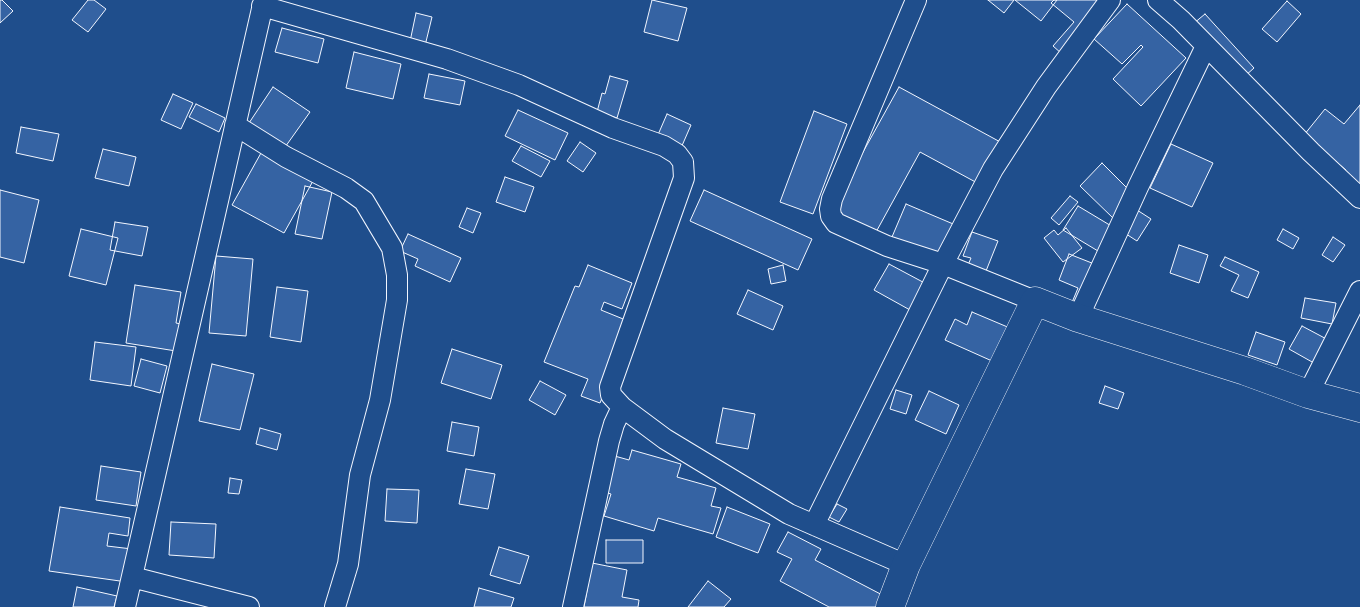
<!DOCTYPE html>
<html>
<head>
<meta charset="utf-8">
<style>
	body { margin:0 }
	canvas { display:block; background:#1f4e8c }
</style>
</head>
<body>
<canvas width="1360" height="607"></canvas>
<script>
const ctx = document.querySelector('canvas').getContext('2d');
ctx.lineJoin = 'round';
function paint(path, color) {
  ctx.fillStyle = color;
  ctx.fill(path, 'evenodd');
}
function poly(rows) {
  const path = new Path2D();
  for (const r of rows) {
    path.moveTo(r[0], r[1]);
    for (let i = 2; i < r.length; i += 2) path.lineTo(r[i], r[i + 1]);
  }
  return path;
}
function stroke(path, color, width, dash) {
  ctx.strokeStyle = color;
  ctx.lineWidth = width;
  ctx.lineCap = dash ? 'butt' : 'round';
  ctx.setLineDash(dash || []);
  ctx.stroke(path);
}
const building = poly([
	[0,0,2,0,13,11,0,23,0,0],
	[88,0,94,0,106,9,88,32,72,20,88,0],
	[652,0,687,8,678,41,644,32,652,0],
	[988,0,1014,0,1004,13,988,0],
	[1015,0,1057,0,1041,21,1015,0],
	[1054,0,1115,0,1119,4,1070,61,1053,46,1074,22,1051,3,1054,0],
	[1287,1,1301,14,1277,42,1262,29,1287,1],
	[1127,4,1186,58,1141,106,1113,79,1143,47,1141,45,1122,64,1094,39,1127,4],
	[416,13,432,17,423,54,408,51,416,13],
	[1205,14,1254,68,1236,84,1187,29,1205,14],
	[282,28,324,39,318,63,275,52,282,28],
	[354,52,401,64,393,99,346,88,354,52],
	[429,74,465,81,460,105,424,98,429,74],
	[610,76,628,81,617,118,597,112,602,93,605,94,610,76],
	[273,87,310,112,283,150,247,126,273,87],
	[899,87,1004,144,981,185,920,152,870,243,826,219,899,87],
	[173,94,193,103,181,129,161,120,173,94],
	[196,104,225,118,219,132,189,117,196,104],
	[1360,105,1360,197,1338,179,1346,170,1304,135,1325,109,1344,124,1360,105],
	[518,110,568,133,555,160,505,136,518,110],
	[814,111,847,124,813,214,780,202,814,111],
	[667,114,691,125,681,148,657,137,667,114],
	[21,127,59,134,53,161,16,153,21,127],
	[580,142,596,153,583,172,567,161,580,142],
	[1171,144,1213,163,1192,207,1150,188,1171,144],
	[521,146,550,161,541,177,512,161,521,146],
	[103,149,136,157,129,186,95,178,103,149],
	[261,153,313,181,284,233,232,205,261,153],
	[1102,163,1136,197,1114,219,1080,186,1102,163],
	[505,177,534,187,525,212,496,202,505,177],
	[305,186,332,192,322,239,295,234,305,186],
	[0,190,39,200,24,263,0,257,0,190],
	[704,190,812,239,798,270,690,221,704,190],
	[1070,196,1078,202,1059,225,1051,218,1070,196],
	[906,204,965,229,947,269,889,244,906,204],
	[1078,206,1123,233,1108,257,1063,230,1078,206],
	[467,208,481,213,473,233,459,227,467,208],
	[1137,210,1151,219,1137,241,1123,232,1137,210],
	[115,222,148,227,142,256,110,250,115,222],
	[1066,228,1082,248,1063,262,1044,238,1054,230,1058,235,1066,228],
	[81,229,118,238,106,285,69,276,81,229],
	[1283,229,1299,238,1293,249,1277,240,1283,229],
	[972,232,998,241,982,281,964,274,971,258,963,256,972,232],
	[408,234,461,258,450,282,415,266,418,259,400,251,408,234],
	[1333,237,1345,245,1333,262,1322,255,1333,237],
	[1179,245,1208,255,1199,283,1170,273,1179,245],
	[1069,254,1107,269,1068,312,1078,288,1059,280,1069,254],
	[216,256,253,259,246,336,209,333,216,256],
	[1225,257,1259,272,1248,298,1231,291,1239,275,1220,266,1225,257],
	[889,264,934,288,919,315,874,290,889,264],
	[588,265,632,283,622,309,604,302,601,310,633,323,600,403,581,396,588,379,544,362,575,286,579,287,588,265],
	[783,265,786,281,771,284,768,269,783,265],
	[135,285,181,292,176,323,181,324,176,351,126,343,135,285],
	[277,287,308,291,301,342,270,337,277,287],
	[748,290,783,306,773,330,737,314,748,290],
	[1305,298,1336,303,1332,324,1301,318,1305,298],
	[972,312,1017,331,1001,365,945,340,955,319,967,325,972,312],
	[1302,326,1334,343,1321,367,1289,349,1302,326],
	[1256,332,1285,342,1277,365,1248,355,1256,332],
	[95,342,136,347,131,386,90,380,95,342],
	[452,349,502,365,491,399,441,383,452,349],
	[141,359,167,366,160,393,134,386,141,359],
	[212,364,254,374,240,430,199,421,212,364],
	[540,381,566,395,555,415,529,400,540,381],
	[1105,386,1124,393,1118,409,1099,403,1105,386],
	[896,390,912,395,906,414,890,409,896,390],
	[929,391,959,405,946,434,915,420,929,391],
	[723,408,755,414,748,449,716,443,723,408],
	[452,422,479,427,474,456,447,451,452,422],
	[260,428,281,434,277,450,256,444,260,428],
	[632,450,681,464,677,477,716,488,711,506,721,508,713,534,658,518,654,531,604,516,611,494,601,491,611,455,629,460,632,450],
	[101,466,141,472,136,506,96,500,101,466],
	[466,469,495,474,488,509,459,504,466,469],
	[230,478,242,480,239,494,228,493,230,478],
	[387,489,419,490,417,523,385,521,387,489],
	[837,504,847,509,839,522,829,517,837,504],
	[60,507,130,518,128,536,109,533,107,546,132,549,127,582,49,571,60,507],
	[727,507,770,524,758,553,716,537,727,507],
	[171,522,216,524,214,558,169,555,171,522],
	[788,532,821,549,815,560,892,600,888,607,829,607,780,581,792,559,777,552,788,532],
	[606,540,643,540,643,563,606,563,606,540],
	[499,547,529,556,520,584,490,575,499,547],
	[592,563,627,570,622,597,639,600,638,607,584,607,592,563],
	[708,581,731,599,724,607,688,607,708,581],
	[77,587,117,596,114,607,73,607,77,587],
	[479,588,514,598,511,607,474,607,479,588]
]);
const street = poly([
	[916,0,832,199,830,209,831,216,836,223,887,246,943,264,1035,301],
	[1158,0,1181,20,1311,152,1360,198],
	[262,6,447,59,519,85,613,128,664,146,677,154,683,162,684,178,610,387,611,395,622,407,665,439,789,514,906,565],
	[235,125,286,157,346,188,364,201,392,248,397,275,397,300,380,400,360,475,348,564,335,607],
	[1078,318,1138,187,1206,46],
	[1308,394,1360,291],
	[814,525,943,264,993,169,1046,87,1110,0],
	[132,577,249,607],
	[125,607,264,0],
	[573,607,609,441,614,424,622,407]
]);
const secondary = poly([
	[890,607,906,565,1035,301,1078,318,1245,371,1308,394,1360,408]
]);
paint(building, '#3563a3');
stroke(building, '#f2f6ff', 1);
stroke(street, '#f2f6ff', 22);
stroke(secondary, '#f2f6ff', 29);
stroke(street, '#1f4e8c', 20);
stroke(secondary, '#1f4e8c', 28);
</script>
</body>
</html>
